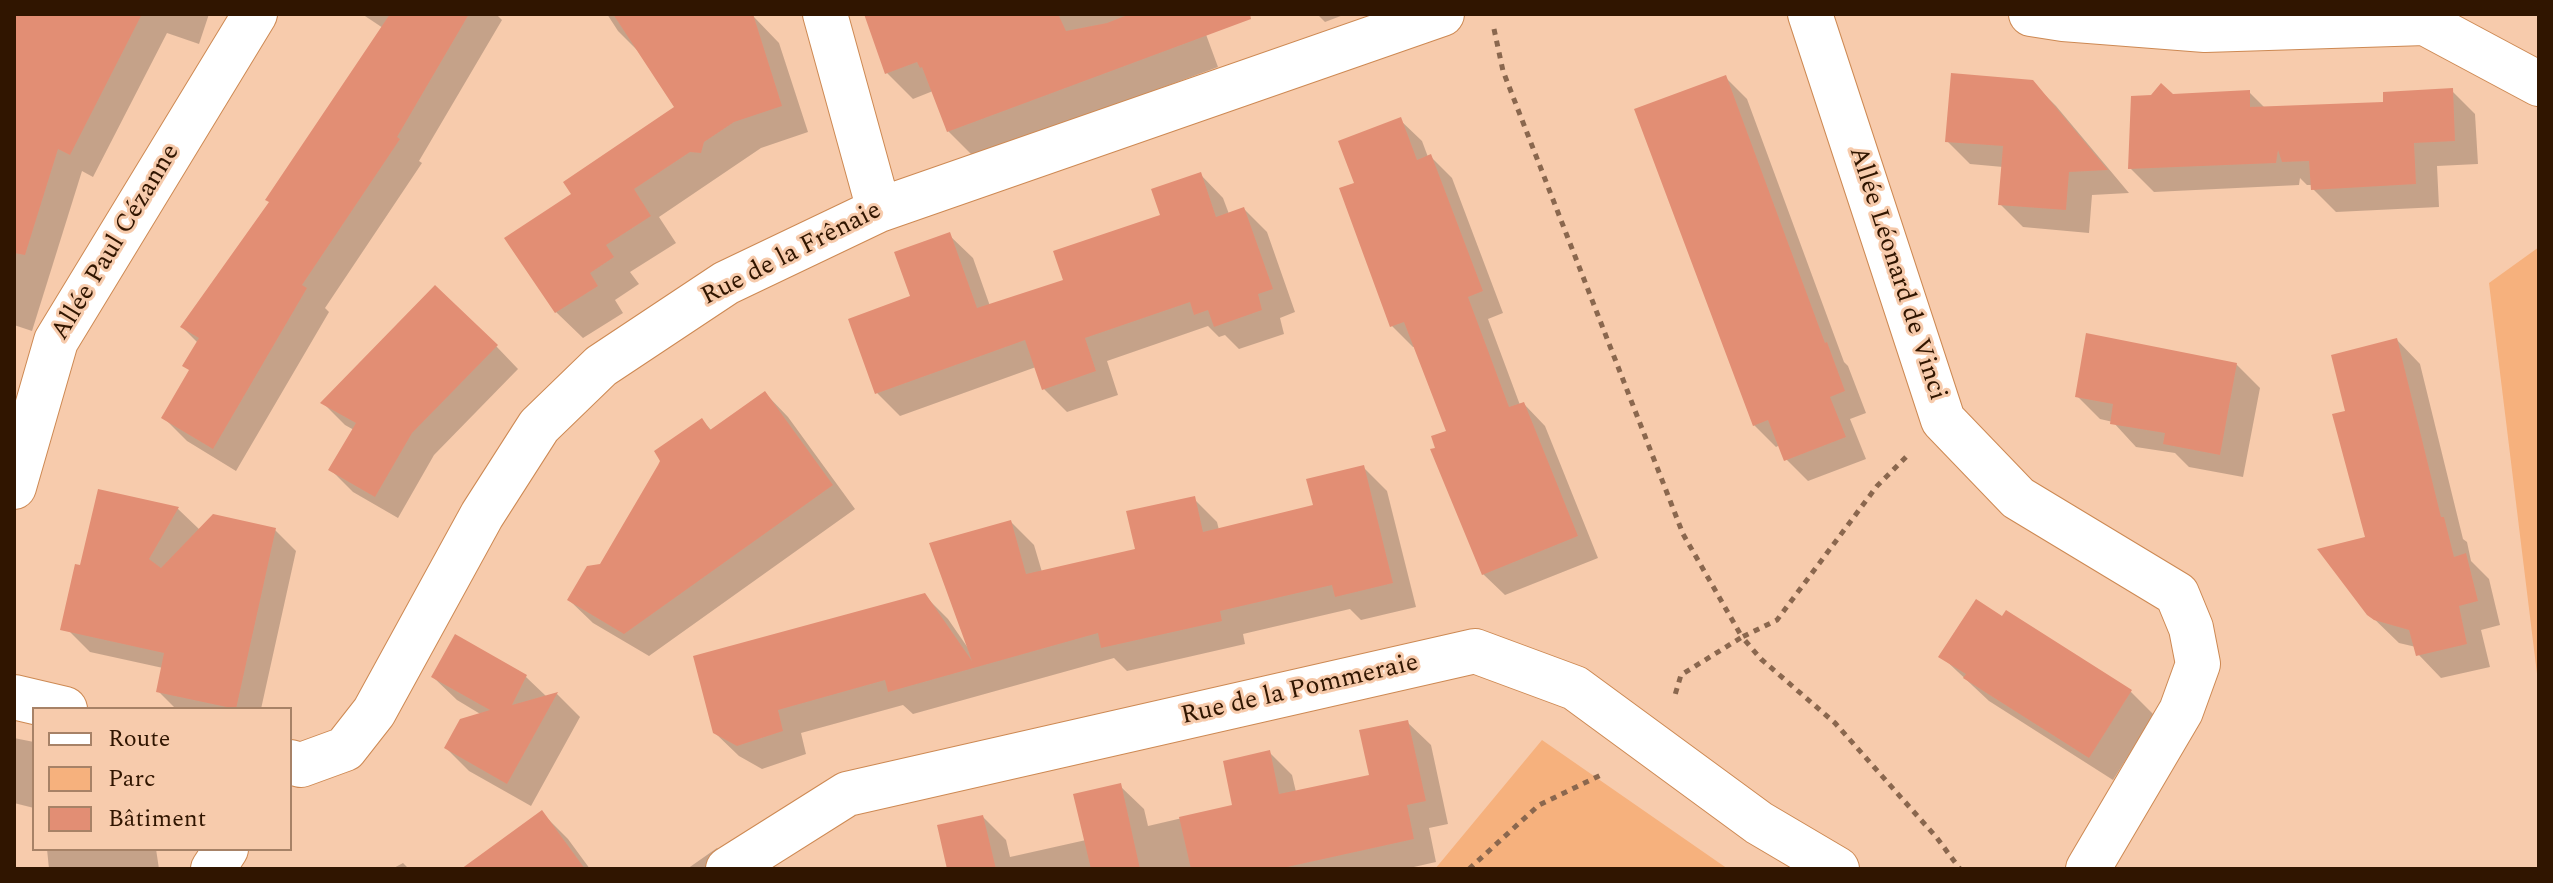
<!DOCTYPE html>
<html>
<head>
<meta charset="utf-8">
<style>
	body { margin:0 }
	#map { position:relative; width:2553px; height:883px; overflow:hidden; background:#f7cbac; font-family:Spectral,serif }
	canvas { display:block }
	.frame { position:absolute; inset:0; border:16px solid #301500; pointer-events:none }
	.legend { position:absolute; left:32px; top:707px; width:260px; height:144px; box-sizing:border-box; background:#f7cbac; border:2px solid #a78267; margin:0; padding:10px 14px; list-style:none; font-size:24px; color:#301500 }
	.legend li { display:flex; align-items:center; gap:16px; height:40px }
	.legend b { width:40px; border:2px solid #a78267 }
</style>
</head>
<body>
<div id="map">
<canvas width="2553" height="883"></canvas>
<div class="frame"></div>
<ul class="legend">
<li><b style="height:10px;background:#fff"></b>Route</li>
<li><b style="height:22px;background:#f6b17d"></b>Parc</li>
<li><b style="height:22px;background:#e28e74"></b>Bâtiment</li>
</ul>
</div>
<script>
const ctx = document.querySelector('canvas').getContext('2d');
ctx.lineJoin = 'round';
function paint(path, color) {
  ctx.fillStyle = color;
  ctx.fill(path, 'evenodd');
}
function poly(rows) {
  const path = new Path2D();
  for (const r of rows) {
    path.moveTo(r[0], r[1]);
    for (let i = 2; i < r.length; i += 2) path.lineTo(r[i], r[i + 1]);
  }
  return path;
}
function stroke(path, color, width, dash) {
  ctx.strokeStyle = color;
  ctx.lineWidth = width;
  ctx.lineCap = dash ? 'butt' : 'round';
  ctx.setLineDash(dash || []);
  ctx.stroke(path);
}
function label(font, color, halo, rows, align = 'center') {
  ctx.font = font + ' Spectral,serif';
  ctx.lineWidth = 6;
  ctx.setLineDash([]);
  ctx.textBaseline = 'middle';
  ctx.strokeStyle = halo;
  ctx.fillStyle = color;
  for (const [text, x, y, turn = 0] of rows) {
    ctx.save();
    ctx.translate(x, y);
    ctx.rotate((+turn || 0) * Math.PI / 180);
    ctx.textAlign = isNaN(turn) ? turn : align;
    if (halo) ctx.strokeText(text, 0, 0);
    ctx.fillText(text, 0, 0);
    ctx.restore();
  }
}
const green = poly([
	[2539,247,2539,690,2489,283],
	[1542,740,1728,869,1435,869]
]);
const shadow = poly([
	[14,14,209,14,199,44,167,33,93,177,82,171,32,331,14,325],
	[362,14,496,14,502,20,419,161,422,163,325,308,329,312,236,471,187,441,164,418,191,372,198,343,182,327,271,203,383,28],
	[607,14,722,14,753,16,779,43,808,132,761,148,659,217,676,243,630,272,639,284,615,300,623,313,583,338,556,312,574,195,677,109,641,54,618,31],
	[866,14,1244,14,1204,29,1218,67,974,157,948,131,933,91,913,99,887,73],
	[1317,14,1346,14,1325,22],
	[1725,77,1747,99,1844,362,1848,366,1866,413,1850,419,1866,459,1808,481,1786,459,1780,445,1776,447,1754,425],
	[2032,82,2056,106,2129,193,2092,195,2089,233,2023,227,2000,204,2003,167,1970,164,1947,141],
	[2452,91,2475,114,2478,164,2437,166,2439,207,2336,212,2313,189,2312,185,2307,185,2300,178,2299,185,2154,192,2130,168,2172,96,2249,92,2266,109,2385,103],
	[1400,120,1422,141,1428,157,1430,156,1452,178,1503,313,1488,319,1520,405,1524,404,1545,426,1598,558,1505,595,1483,574,1438,449,1448,432,1415,347,1413,347,1392,326,1356,184],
	[1200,174,1223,198,1229,214,1244,209,1267,232,1295,312,1280,318,1284,334,1239,349,1225,335,1219,337,1208,326,1107,361,1118,395,1067,412,1044,389,1036,367,900,416,877,393,913,297,949,235,973,258,990,306,1065,281,1163,216],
	[2397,340,2420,364,2463,539,2467,542,2471,561,2489,579,2500,625,2481,630,2490,667,2441,678,2418,654,2416,647,2399,643,2369,614,2367,538,2347,413],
	[496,346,518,369,434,455,398,518,353,492,331,470,354,430,345,425,323,403],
	[2236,364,2260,388,2243,477,2189,467,2175,453,2136,447,2113,422,2100,419,2077,396],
	[765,393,788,417,855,509,649,656,593,623,569,600,601,565,702,420,712,431],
	[1363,467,1387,491,1416,607,1361,620,1350,609,1243,634,1245,644,1127,671,1114,658,913,714,903,705,801,733,806,754,762,769,739,756,714,732,924,595,948,619,968,648,1011,522,1034,545,1042,572,1137,550,1194,499,1217,522,1219,530,1316,506],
	[100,491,178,509,200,530,275,530,296,551,261,709,176,709,158,691,163,668,90,652,69,631],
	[2006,613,2131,692,2154,715,2113,780,1989,701,1941,656,2003,618],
	[455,637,526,677,547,697,557,694,580,717,531,806,469,771,446,748,482,715,457,700,433,677],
	[1407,722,1431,745,1448,824,1429,828,1436,862,1405,869,949,869,983,817,1006,840,1010,857,1086,840,1120,786,1144,809,1148,826,1234,806,1269,752,1292,775,1296,792,1372,776],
	[14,738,34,742,34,808,14,803],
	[541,812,568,839,590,869,464,869],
	[717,848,739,869,687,869],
	[47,849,156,849,159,869,49,869],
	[403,863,409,869,392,869]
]);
const building = poly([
	[14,14,142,14,70,155,58,149,25,255,14,253],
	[390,14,469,14,397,137,400,139,302,285,307,288,213,449,161,418,189,370,182,366,199,338,180,327,269,202,265,200],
	[613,14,753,14,782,106,734,122,704,142,701,153,690,152,634,189,651,216,606,245,614,257,590,273,598,286,555,313,504,238,571,194,563,182,674,107],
	[864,14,1058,14,1066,31,1107,23,1130,14,1250,14,1251,19,947,132,922,67,920,68,917,62,885,74],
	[1951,73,2033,80,2108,170,2069,172,2066,210,1998,205,2003,146,1945,142],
	[1726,75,1825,343,1827,342,1845,391,1830,397,1846,437,1784,461,1768,420,1753,426,1634,109],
	[2161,83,2173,94,2250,90,2250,107,2383,102,2383,92,2453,88,2455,141,2414,143,2416,184,2311,190,2309,161,2282,162,2278,150,2276,163,2128,169,2131,96,2151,95],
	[1401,117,1417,160,1431,154,1483,291,1468,297,1509,407,1524,402,1578,536,1482,575,1430,449,1435,448,1431,436,1446,431,1404,322,1390,327,1339,188,1354,183,1338,141],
	[1201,172,1216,217,1244,207,1273,289,1258,294,1262,310,1214,327,1208,310,1194,315,1190,302,1085,338,1096,371,1042,390,1025,340,875,394,848,319,910,296,894,252,950,232,977,308,1063,280,1053,251,1160,215,1151,189],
	[435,285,498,345,412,433,375,497,328,470,356,423,320,403],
	[2086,333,2237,363,2220,455,2163,444,2165,433,2110,424,2113,404,2075,397],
	[2397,338,2441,517,2444,517,2454,557,2466,553,2478,601,2459,606,2467,644,2416,656,2409,630,2374,620,2367,615,2317,549,2365,537,2332,414,2345,411,2331,355],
	[765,391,833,485,624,634,567,600,587,566,600,564,658,465,660,461,654,451,702,418,710,430],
	[1364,465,1393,583,1335,597,1332,585,1220,611,1222,621,1101,648,1098,633,888,692,885,680,778,710,783,731,737,746,713,733,693,656,925,593,972,661,929,543,1011,520,1026,574,1135,549,1126,511,1195,496,1203,532,1313,505,1306,479],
	[98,489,179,507,149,559,161,568,213,514,276,528,236,709,156,692,164,653,60,630,75,564,80,565],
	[1976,599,2002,616,2006,610,2132,690,2089,758,1963,678,1966,674,1938,657],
	[455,634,527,675,512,705,558,692,507,784,444,748,460,719,490,710,431,677],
	[1408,720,1426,801,1407,805,1414,839,1278,869,1191,869,1179,817,1232,805,1223,761,1270,750,1279,794,1369,775,1359,730],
	[1121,783,1140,869,1091,869,1073,794],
	[542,810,585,869,461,869],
	[983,815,996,869,947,869,937,825]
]);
const path = poly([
	[1494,29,1503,71,1683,534,1742,637,1681,675,1675,695],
	[1906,457,1877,486,1777,620,1742,637,1761,659,1835,723,1937,838,1960,869],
	[1469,869,1539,805,1601,775]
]);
const pedestrian = poly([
	[213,869,226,849]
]);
const minor = poly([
	[825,14,879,210],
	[1810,14,1943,420,2018,498,2177,594,2191,628,2198,664,2181,711,2088,869],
	[2031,14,2063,19,2205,30,2425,23,2539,84],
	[14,487,56,341,255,14],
	[14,697,65,709],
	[290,762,301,765,345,749,374,712,482,515,539,426,601,366,726,283,879,210,1442,14],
	[728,869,847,794,1475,651,1575,688,1759,823,1837,869]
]);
const streetNames = [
	["Allée Paul Cézanne",117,243,-59],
	["Rue de la Frênaie",792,255,-27],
	["Allée Léonard de Vinci",1896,274,72],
	["Rue de la Pommeraie",1300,691,-13]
];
paint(green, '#f6b17d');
paint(shadow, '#0003');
paint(building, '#e28e74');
stroke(pedestrian, '#cd8953', 46);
stroke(minor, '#cd8953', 46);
stroke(path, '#8a674e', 5, [6, 6]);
stroke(pedestrian, '#fff', 44);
stroke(minor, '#fff', 44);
label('26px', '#301500', '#f7cbac', streetNames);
</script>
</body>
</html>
